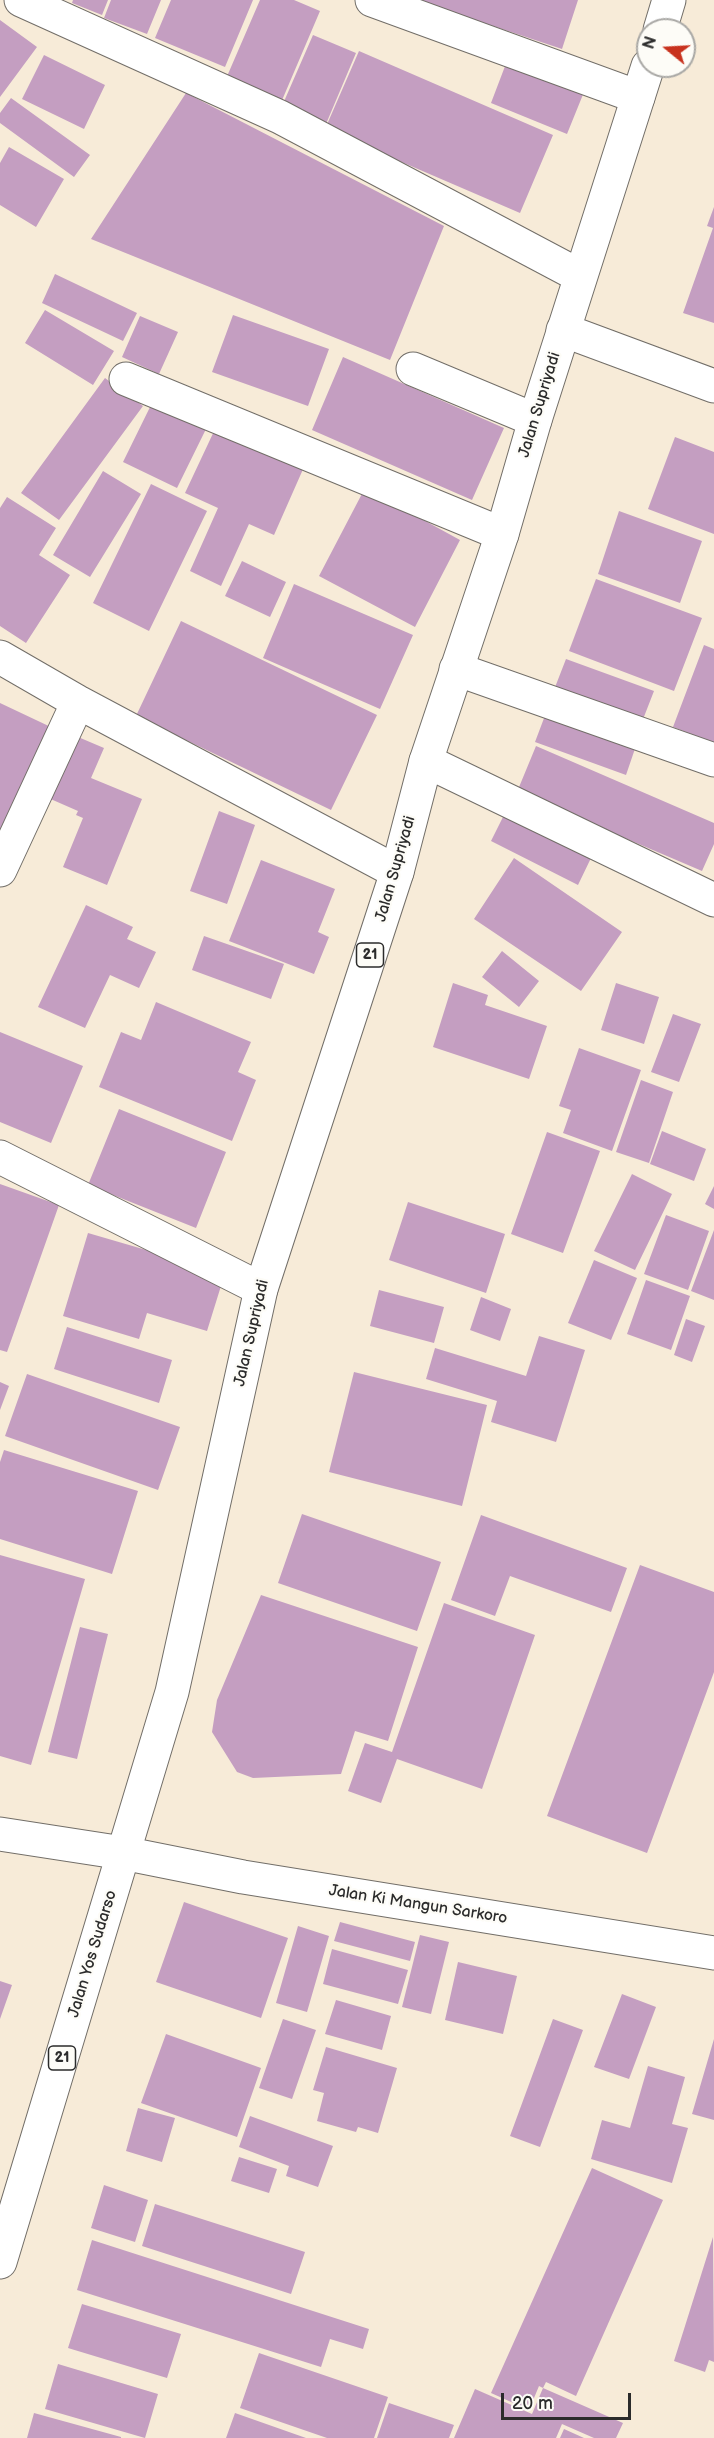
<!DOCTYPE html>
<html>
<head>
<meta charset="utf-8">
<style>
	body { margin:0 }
	#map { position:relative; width:714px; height:2438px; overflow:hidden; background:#f7ebd8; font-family:"Balsamiq Sans",sans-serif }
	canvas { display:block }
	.north { position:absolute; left:636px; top:18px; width:60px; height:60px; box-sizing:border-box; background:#fdfcf7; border:2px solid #a9a8a5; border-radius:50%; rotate:288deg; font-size:16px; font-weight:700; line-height:24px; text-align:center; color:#2b2b2b }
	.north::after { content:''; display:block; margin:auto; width:21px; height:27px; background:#c8321e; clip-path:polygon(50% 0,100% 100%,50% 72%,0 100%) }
	.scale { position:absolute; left:501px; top:2393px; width:130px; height:27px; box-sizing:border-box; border:3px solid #2b2b2b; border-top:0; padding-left:8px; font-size:18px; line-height:21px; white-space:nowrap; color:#2b2b2b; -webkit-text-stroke:4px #fdfcf7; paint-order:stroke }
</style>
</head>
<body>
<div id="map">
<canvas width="714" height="2438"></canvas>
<div class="north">N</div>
<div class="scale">20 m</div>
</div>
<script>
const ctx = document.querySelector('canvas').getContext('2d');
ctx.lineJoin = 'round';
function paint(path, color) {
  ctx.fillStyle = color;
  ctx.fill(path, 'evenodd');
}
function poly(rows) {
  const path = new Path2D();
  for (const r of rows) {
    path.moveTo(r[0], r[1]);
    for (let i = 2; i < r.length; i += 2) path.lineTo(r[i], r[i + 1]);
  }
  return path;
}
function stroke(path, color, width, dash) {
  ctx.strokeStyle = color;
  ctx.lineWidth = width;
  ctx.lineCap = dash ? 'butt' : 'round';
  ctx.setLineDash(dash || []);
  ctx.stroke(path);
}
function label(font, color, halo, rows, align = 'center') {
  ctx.font = font + ' "Balsamiq Sans",sans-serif';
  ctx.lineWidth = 4.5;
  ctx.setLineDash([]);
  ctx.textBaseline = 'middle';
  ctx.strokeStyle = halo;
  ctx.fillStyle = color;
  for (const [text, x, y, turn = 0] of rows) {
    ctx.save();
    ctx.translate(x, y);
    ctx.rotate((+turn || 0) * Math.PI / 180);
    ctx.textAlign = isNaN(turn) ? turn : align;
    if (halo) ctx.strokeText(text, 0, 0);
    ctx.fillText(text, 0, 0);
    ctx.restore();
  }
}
const building = poly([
	[73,0,108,0,102,15,72,3],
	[111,0,161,0,147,34,104,18],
	[171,0,253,0,225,67,155,38],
	[260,0,294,0,320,11,280,105,225,81],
	[415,0,578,0,562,49],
	[0,20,37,47,0,97],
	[313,35,356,53,326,124,282,106],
	[359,51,553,135,520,213,325,129],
	[44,55,105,85,84,129,22,99],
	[507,61,584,92,567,134,491,103],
	[186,93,444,226,390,360,91,239],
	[11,98,90,155,74,177,0,123,0,113],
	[9,147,64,179,36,227,0,205,0,163],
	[714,207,714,323,683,313,713,228,707,226],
	[55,274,137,313,123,341,42,303],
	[45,310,114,351,93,385,25,343],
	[233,315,329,349,308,406,212,372],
	[140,316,178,332,159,374,122,357],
	[343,357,504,428,472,500,312,430],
	[105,378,143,406,59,520,21,493],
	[152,403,206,429,177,488,123,462],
	[216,427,304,467,274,535,249,524,221,586,190,571,218,508,185,493],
	[675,437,714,452,714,534,648,509],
	[103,471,141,494,90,577,53,555],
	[151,484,207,511,149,631,93,603],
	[365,488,460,540,415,627,319,576],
	[7,497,56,528,39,555,70,575,26,643,0,626,0,508],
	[619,511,702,541,680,603,598,574],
	[242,561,286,582,270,617,225,596],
	[596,579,702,618,674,691,569,651],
	[294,584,413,635,380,709,263,658],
	[181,621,377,715,331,810,136,716],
	[704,645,714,649,714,743,673,727],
	[566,659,654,691,640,727,552,695],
	[0,703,55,729,0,833],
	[549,705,639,737,626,775,535,742],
	[71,734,104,748,91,778,142,799,107,885,63,867,83,818,76,815,78,811,46,797],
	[536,746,714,823,714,844,702,871,517,792],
	[219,811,255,825,227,904,190,891],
	[505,813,591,858,578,885,491,841],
	[514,858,622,932,581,991,474,919],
	[261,860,335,889,318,932,329,937,314,974,229,941],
	[86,905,133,927,127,939,156,952,139,988,110,975,85,1028,38,1007],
	[204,936,284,964,271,999,192,970],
	[502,951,539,981,519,1007,482,977],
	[453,983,488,995,485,1005,547,1026,529,1079,433,1047],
	[616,983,659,997,644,1044,601,1030],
	[156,1002,251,1042,238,1072,256,1080,232,1141,99,1087,121,1032,141,1040],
	[673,1014,701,1024,679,1082,651,1072],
	[0,1032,83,1066,51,1143,0,1122],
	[579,1048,641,1070,612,1151,563,1133,571,1110,559,1106],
	[641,1080,673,1092,649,1163,616,1152],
	[119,1109,226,1152,196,1228,88,1185],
	[662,1131,706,1149,694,1181,650,1164],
	[547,1132,600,1151,563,1253,511,1234],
	[632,1174,672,1194,635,1270,594,1251],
	[0,1184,59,1205,7,1352,0,1350],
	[714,1186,714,1209,705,1204],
	[408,1202,505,1234,486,1293,389,1260],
	[666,1215,709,1231,688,1290,644,1274],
	[714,1230,714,1300,691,1291],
	[88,1233,225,1273,207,1331,147,1313,139,1339,63,1316],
	[594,1260,637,1278,611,1340,568,1323],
	[646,1280,690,1296,671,1350,627,1334],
	[379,1290,444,1307,434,1343,370,1326],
	[481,1297,511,1309,500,1341,470,1330],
	[686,1319,705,1326,692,1362,674,1355],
	[67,1327,172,1360,159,1403,54,1369],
	[539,1336,585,1350,556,1442,491,1422,497,1401,426,1379,435,1348,526,1376],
	[354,1372,487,1405,462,1506,329,1472],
	[27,1374,180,1427,158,1490,5,1436],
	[0,1382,9,1386,0,1410],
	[4,1450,138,1491,112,1574,0,1539,0,1462],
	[302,1514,441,1562,417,1631,278,1583],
	[481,1515,627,1568,611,1612,510,1576,495,1616,451,1600],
	[0,1555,85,1579,31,1765,0,1756],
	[640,1565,714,1592,714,1672,647,1853,547,1816],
	[261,1595,418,1647,388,1741,355,1731,341,1774,253,1778,237,1772,212,1732,217,1700],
	[444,1603,535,1635,482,1789,397,1759,381,1803,348,1791,365,1743,392,1752],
	[80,1627,108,1634,77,1759,48,1752],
	[184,1902,288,1938,261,2018,156,1982],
	[340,1922,415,1942,410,1961,334,1941],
	[298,1926,329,1936,307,2012,276,2003],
	[420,1935,449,1942,431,2014,402,2007],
	[332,1949,408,1970,398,2004,323,1984],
	[458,1962,517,1976,503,2034,445,2020],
	[0,1981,12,1985,0,2019],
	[622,1994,656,2007,629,2079,594,2067],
	[336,2000,391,2016,382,2050,325,2034],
	[283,2019,316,2030,292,2099,259,2088],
	[553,2019,583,2030,540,2147,510,2136],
	[166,2034,261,2068,237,2137,141,2103],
	[714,2039,714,2120,692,2114],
	[326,2047,397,2068,378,2133,358,2127,356,2132,317,2121,324,2093,313,2090],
	[648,2066,685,2077,672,2124,688,2128,672,2183,591,2159,602,2120,630,2128],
	[138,2108,175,2118,162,2162,126,2151],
	[250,2116,333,2146,318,2187,286,2176,289,2166,239,2147],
	[239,2157,277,2169,269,2193,231,2181],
	[592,2168,663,2200,576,2396,546,2382,543,2388,539,2386,529,2410,491,2393],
	[104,2185,148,2200,135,2242,91,2228],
	[155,2204,305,2252,291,2294,142,2246],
	[713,2237,714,2362,709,2360,705,2372,674,2361],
	[92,2240,369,2329,363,2349,330,2339,321,2367,77,2290],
	[82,2304,181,2334,167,2378,68,2348],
	[259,2353,388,2397,374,2438,327,2438,240,2408],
	[58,2364,158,2394,145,2438,45,2409],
	[543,2388,623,2423,616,2438,594,2438,562,2424,556,2438,454,2438,475,2389,532,2414],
	[389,2403,454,2425,449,2438,377,2438],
	[34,2413,121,2437,121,2438,27,2438],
	[235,2413,306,2438,226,2438],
	[564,2429,584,2438,560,2438]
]);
const minor = poly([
	[21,0,280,117,580,276],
	[372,0,638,97],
	[563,330,714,386],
	[413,369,535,420],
	[126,379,502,534],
	[0,657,78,702,397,872],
	[456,669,714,760],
	[426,761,714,900],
	[0,870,78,702],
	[0,1157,261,1289]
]);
const major = poly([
	[0,1834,123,1853,243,1877,714,1953]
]);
const highway = poly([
	[660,30,669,0],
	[0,2262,172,1692,261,1289,397,872,426,761,502,534,535,420,648,66]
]);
const shields = [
	[370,955,27],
	[62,2058,27]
];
const shieldNames = [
	["21",370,955],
	["21",62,2058]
];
const streetNames = [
	["Jalan Supriyadi",540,405,-73],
	["Jalan Supriyadi",396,869,-74],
	["Jalan Supriyadi",252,1333,-77],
	["Jalan Ki Mangun Sarkoro",418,1905,9],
	["Jalan Yos Sudarso",93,1954,-73]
];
paint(building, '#c49ec1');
stroke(minor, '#726e68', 35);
stroke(major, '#726e68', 35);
stroke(highway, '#726e68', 35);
stroke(minor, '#fff', 33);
stroke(major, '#fff', 33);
stroke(highway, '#fff', 33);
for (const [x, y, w] of shields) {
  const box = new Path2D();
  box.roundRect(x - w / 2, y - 12, w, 24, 4.5);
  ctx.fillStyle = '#fdfcf7';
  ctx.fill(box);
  stroke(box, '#2b2b2b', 1.5);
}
label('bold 15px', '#2b2b2b', null, shieldNames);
label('16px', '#2b2b2b', '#fdfcf7', streetNames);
</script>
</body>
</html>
